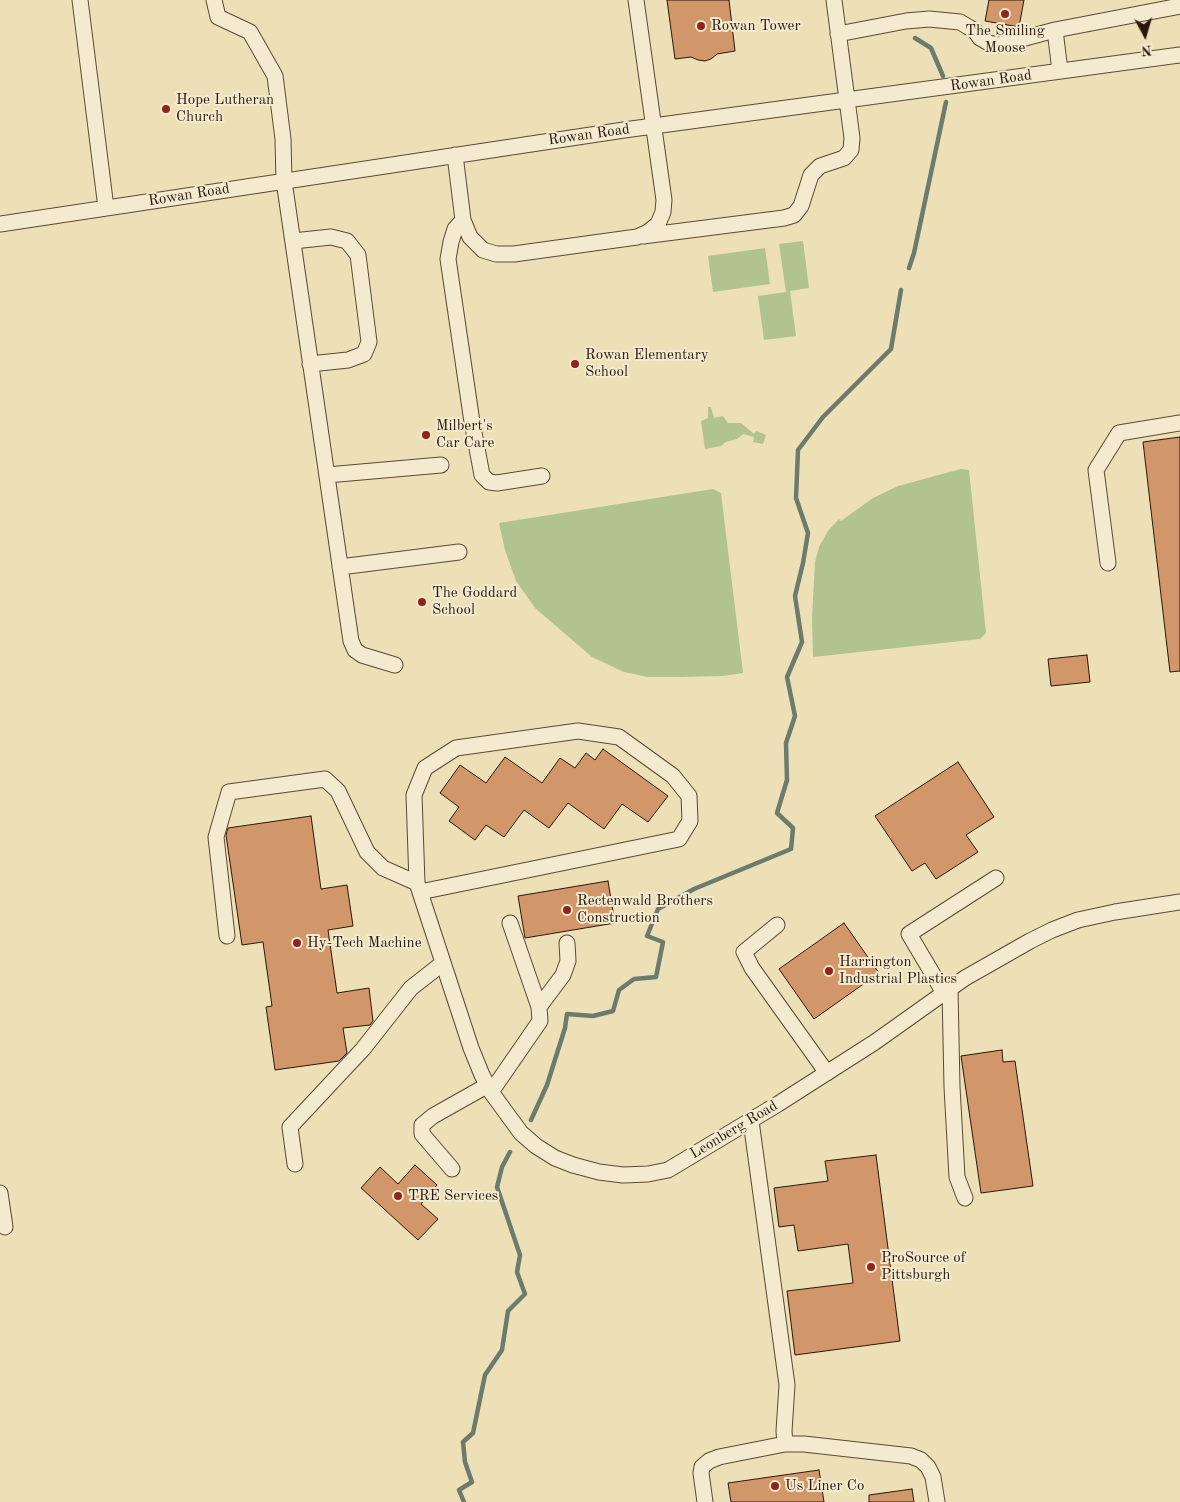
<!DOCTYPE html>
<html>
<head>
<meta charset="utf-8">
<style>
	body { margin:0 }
	#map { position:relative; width:1180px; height:1502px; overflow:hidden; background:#eddfb6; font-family:"Old Standard TT",serif }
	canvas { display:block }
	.north { position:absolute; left:1120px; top:10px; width:50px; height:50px; -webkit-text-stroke:4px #f3ead0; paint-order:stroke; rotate:174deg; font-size:14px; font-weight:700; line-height:20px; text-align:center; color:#291808 }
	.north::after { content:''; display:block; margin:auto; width:18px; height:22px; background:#291808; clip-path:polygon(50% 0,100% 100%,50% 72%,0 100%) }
</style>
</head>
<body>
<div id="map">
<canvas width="1180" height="1502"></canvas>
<div class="north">N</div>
</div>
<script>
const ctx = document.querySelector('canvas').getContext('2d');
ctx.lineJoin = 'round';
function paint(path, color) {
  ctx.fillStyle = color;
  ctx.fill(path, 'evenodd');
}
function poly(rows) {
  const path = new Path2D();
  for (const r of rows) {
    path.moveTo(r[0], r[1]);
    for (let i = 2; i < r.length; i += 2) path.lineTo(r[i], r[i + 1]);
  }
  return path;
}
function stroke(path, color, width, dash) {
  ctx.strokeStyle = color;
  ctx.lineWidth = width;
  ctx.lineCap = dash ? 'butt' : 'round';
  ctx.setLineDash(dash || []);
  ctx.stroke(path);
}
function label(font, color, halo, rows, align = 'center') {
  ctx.font = font + ' "Old Standard TT",serif';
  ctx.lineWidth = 4;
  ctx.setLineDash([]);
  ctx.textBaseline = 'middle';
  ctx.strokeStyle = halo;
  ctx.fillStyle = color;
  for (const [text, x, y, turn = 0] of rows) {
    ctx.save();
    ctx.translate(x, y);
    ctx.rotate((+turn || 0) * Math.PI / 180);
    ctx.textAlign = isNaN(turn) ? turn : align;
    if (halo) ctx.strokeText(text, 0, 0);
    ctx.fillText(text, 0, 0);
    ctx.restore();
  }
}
const green = poly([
	[803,241,809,288,790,291,796,336,764,340,758,296,786,292,779,244],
	[765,248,770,284,713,292,708,256],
	[708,407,711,407,714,418,723,416,728,423,741,423,754,434,756,431,766,435,763,444,753,442,754,437,743,434,737,439,726,442,721,446,705,449,701,421,708,418],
	[961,469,969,470,986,633,980,639,813,657,812,618,815,562,819,547,828,531,839,519,841,521,873,498,898,486],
	[713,489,721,493,743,673,723,676,679,677,648,677,624,672,592,657,535,608,516,581,505,550,499,523]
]);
const stream = poly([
	[915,38,931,48,943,76],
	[909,268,914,253,946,102],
	[531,1120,547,1085,565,1028,567,1014,593,1016,613,1011,619,990,634,979,656,977,663,942,647,936,658,909,694,889,791,849,793,828,777,813,787,780,786,743,795,716,787,677,802,642,795,596,803,563,808,533,796,498,798,450,823,417,891,349,901,290],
	[464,1502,459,1490,472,1482,465,1462,463,1442,473,1433,485,1375,502,1350,508,1311,525,1294,517,1272,520,1255,497,1187,502,1167,510,1152]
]);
const building = poly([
	[667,0,729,0,735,51,717,54,711,59,705,61,698,60,691,57,675,59,667,0],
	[989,0,1024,0,1019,27,985,21,989,0],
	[1180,437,1180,671,1170,672,1143,442,1180,437],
	[1087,655,1090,682,1051,686,1048,659,1087,655],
	[603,749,668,796,648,822,622,804,604,829,568,803,549,828,524,810,504,837,486,825,475,840,449,821,459,807,440,793,460,765,486,783,505,757,542,783,560,758,575,768,586,753,595,760,603,749],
	[958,762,994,817,966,835,978,852,936,879,925,863,912,871,875,816,958,762],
	[311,816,321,889,347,885,353,926,328,930,337,993,369,988,373,1021,370,1025,343,1028,347,1053,339,1061,275,1070,266,1007,272,1006,263,942,242,945,226,835,228,828,311,816],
	[608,881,615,923,525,938,518,896,608,881],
	[844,923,879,973,814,1019,779,969,844,923],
	[1002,1050,1003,1062,1015,1061,1033,1186,981,1193,961,1056,1002,1050],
	[876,1155,900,1341,795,1355,787,1291,853,1283,848,1244,798,1251,794,1225,779,1227,774,1188,828,1181,825,1161,876,1155],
	[415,1165,437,1185,421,1204,438,1219,418,1240,361,1188,380,1167,398,1184,415,1165],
	[819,1470,824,1502,731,1502,728,1483,819,1470],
	[912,1489,914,1502,869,1502,869,1495,912,1489]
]);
const minor = poly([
	[80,0,106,208],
	[214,0,218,17,250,32,275,76,283,139,284,181,351,641,355,650,362,655,395,665],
	[1055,30,1060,71],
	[838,34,906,21,929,19,960,22,975,31,980,38,989,43,999,45,1055,30,1180,6],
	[455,155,463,220,470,237,483,250,496,254,514,254,637,237,648,232,658,224,663,212,664,200,636,0],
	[463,220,455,229,451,242,448,259,472,422,482,475,489,482,497,483,542,476],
	[0,224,624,130,1180,55],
	[643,236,784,218,794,215,801,206,811,175,820,166,844,158,851,150,852,138,834,0],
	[293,241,331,237,347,241,358,255,369,342,364,354,348,360,310,364],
	[327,475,441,465],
	[1108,563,1096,470,1119,433,1180,423],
	[340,567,459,552],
	[420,892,679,839,690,821,689,796,673,776,619,737,578,731,456,748,425,768,414,795,417,883,471,1048,482,1075,491,1092,521,1133,536,1146,555,1158,573,1165,599,1172,623,1175,648,1174,668,1170,778,1104,875,1042,965,978,1030,941,1052,930,1078,920,1115,912,1180,902],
	[777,925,744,952,752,968,827,1073],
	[227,936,216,837,229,792,325,779,338,791,367,852,383,868,417,883],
	[950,989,952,1087,957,1177,965,1198],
	[944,993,909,934,996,878],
	[539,1007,563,975,568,961,567,943],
	[491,1092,540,1021,539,1007,510,923],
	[751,1121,787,1385,784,1431,785,1444],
	[295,1164,290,1127,363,1049,411,988,443,963],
	[452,1169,422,1134,422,1125,433,1116,488,1085],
	[0,1193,5,1227],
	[705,1502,701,1473,702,1467,709,1461,719,1457,785,1444,804,1444,911,1456,921,1460,928,1467,933,1477,937,1502]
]);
const markers = [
	[1005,14,5,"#8f2418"],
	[701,26,5,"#8f2418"],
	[166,109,5,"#8f2418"],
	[575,364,5,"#8f2418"],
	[426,435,5,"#8f2418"],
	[422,602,5,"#8f2418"],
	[567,910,5,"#8f2418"],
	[297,943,5,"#8f2418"],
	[829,971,5,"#8f2418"],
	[398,1196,5,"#8f2418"],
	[871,1267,5,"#8f2418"],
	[775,1486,5,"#8f2418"]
];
const poiNames = [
	["Rowan Tower",711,26],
	["The Smiling",1005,31,"center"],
	["Moose",1005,48,"center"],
	["Hope Lutheran",176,100],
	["Church",176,117],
	["Rowan Elementary",585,355],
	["School",585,372],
	["Milbert's",436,426],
	["Car Care",436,443],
	["The Goddard",432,593],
	["School",432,610],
	["Rectenwald Brothers",577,901],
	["Construction",577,918],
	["Hy-Tech Machine",307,943],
	["Harrington",839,962],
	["Industrial Plastics",839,979],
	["TRE Services",408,1196],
	["ProSource of",881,1258],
	["Pittsburgh",881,1275],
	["Us Liner Co",785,1486]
];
const streetNames = [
	["Rowan Road",991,81,-8],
	["Rowan Road",589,135,-8],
	["Rowan Road",189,195,-9],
	["Leonberg Road",734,1130,-31]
];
paint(green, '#b2c392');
stroke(stream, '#6c7b6c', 4.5);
paint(building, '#d1976b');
stroke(building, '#291808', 1);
stroke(minor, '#5a4a34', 17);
stroke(minor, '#f3ead0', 15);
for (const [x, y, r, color] of markers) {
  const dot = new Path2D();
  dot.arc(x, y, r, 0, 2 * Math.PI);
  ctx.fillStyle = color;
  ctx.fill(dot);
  stroke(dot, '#f3ead0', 2);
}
label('15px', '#291808', '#f3ead0', poiNames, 'left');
label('15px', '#291808', '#f3ead0', streetNames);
</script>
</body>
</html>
